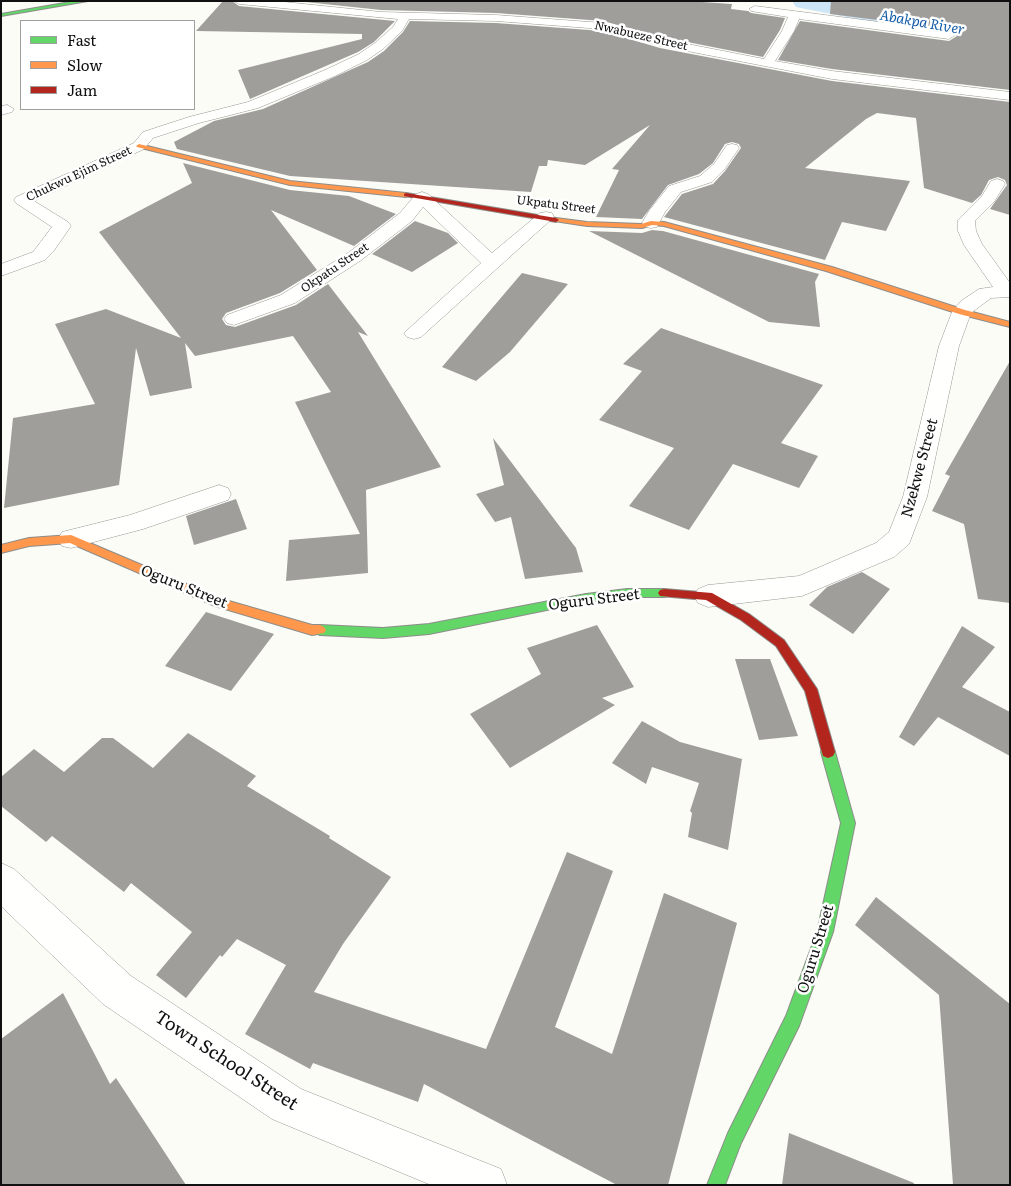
<!DOCTYPE html>
<html>
<head>
<meta charset="utf-8">
<style>
	body { margin:0 }
	#map { position:relative; width:1011px; height:1186px; overflow:hidden; background:#fcfcf7; font-family:Literata,serif }
	canvas { display:block }
	.frame { position:absolute; inset:0; border:2px solid #101010; pointer-events:none }
	.legend { position:absolute; left:20px; top:20px; width:175px; height:90px; box-sizing:border-box; background:#fff; border:1px solid #9f9f9f; margin:0; padding:6px 9px; list-style:none; font-size:15px; color:#101010 }
	.legend li { display:flex; align-items:center; gap:10px; height:25px }
	.legend b { width:25px; border:1px solid #9f9f9f }
</style>
</head>
<body>
<div id="map">
<canvas width="1011" height="1186"></canvas>
<div class="frame"></div>
<ul class="legend">
<li><b style="height:6px;background:#63d668"></b>Fast</li>
<li><b style="height:6px;background:#ff974d"></b>Slow</li>
<li><b style="height:6px;background:#b3261e"></b>Jam</li>
</ul>
</div>
<script>
const ctx = document.querySelector('canvas').getContext('2d');
ctx.lineJoin = 'round';
function poly(rows) {
  const path = new Path2D();
  for (const r of rows) {
    path.moveTo(r[0], r[1]);
    for (let i = 2; i < r.length; i += 2) path.lineTo(r[i], r[i + 1]);
  }
  return path;
}
function paint(path, color) {
  ctx.fillStyle = color;
  ctx.fill(path, 'evenodd');
}
function stroke(path, color, width, dash) {
  ctx.strokeStyle = color;
  ctx.lineWidth = width;
  ctx.lineCap = dash ? 'butt' : 'round';
  ctx.setLineDash(dash || []);
  ctx.stroke(path);
}
function label(font, color, halo, rows, align = 'center') {
  ctx.font = font + ' Literata,serif';
  ctx.lineWidth = 5;
  ctx.setLineDash([]);
  ctx.textBaseline = 'middle';
  ctx.strokeStyle = halo;
  ctx.fillStyle = color;
  for (const [text, x, y, turn = 0] of rows) {
    ctx.save();
    ctx.translate(x, y);
    ctx.rotate((+turn || 0) * Math.PI / 180);
    ctx.textAlign = isNaN(turn) ? turn : align;
    if (halo) ctx.strokeText(text, 0, 0);
    ctx.fillText(text, 0, 0);
    ctx.restore();
  }
}
const river = poly([
	[792,1,853,1,939,18,943,24,939,30,928,33,806,9,796,7,792,1]
]);
const building = poly([
	[223,1,232,1,239,6,395,21,374,42,358,52,250,99,238,70,362,39,362,34,196,31],
	[296,1,687,1,732,4,731,9,748,11,751,13,785,18,780,30,763,57,662,37,603,21,496,13,381,10],
	[831,1,1010,1,1010,90,832,69,778,60,800,21,949,41,957,36,949,29,830,14],
	[410,21,496,23,602,31,660,48,832,81,1010,102,1010,215,990,209,1007,185,1005,180,998,177,989,180,981,195,972,203,924,188,916,118,877,113,866,119,805,168,910,181,886,231,842,222,825,260,664,217,682,194,713,184,725,171,741,148,739,144,732,142,725,144,713,163,699,174,668,185,642,219,596,217,619,170,612,169,650,125,585,165,548,160,547,166,539,166,531,192,290,176,177,149,174,142,214,121,263,109,368,62,384,51,403,32],
	[183,163,290,190,349,196,396,214,354,246,271,210,317,270,280,293,226,313,222,319,226,325,235,327,296,305,328,284,368,336,358,332,441,467,366,490,368,573,286,581,289,540,360,534,295,402,331,392,293,336,195,356,185,343,192,388,150,396,136,348,119,485,4,508,13,418,95,404,55,324,106,309,181,338,99,232,192,183],
	[415,221,448,233,458,243,412,272,372,254],
	[652,230,663,231,819,274,815,282,820,327,769,322,589,231,642,233],
	[522,273,568,284,510,352,476,381,442,367],
	[661,328,823,385,781,443,818,456,799,488,733,464,689,530,629,506,674,448,599,420,642,371,623,364],
	[1010,361,1010,603,978,599,964,524,932,511,950,476,945,474],
	[493,438,576,548,583,572,525,579,511,517,495,522,476,494,504,485],
	[236,499,247,529,194,545,186,516],
	[862,572,890,589,853,634,809,605,827,587],
	[206,612,274,634,231,691,165,666],
	[597,625,634,687,602,698,615,705,510,768,470,714,541,674,527,648],
	[962,626,995,647,962,687,1010,712,1010,756,938,717,914,746,899,737],
	[735,659,770,659,798,736,759,740],
	[642,721,680,742,742,759,728,850,688,837,692,813,690,811,699,783,652,767,646,784,612,763],
	[188,733,256,776,247,786,330,836,329,838,391,877,343,944,314,992,486,1049,567,852,613,871,555,1027,612,1054,664,893,737,923,668,1185,617,1185,424,1084,418,1102,313,1063,310,1069,245,1034,286,965,237,939,222,957,220,955,186,998,156,975,192,932,131,883,124,892,52,836,46,842,1,806,1,777,34,749,64,772,102,738,113,738,153,768],
	[876,897,1010,1004,1010,1185,953,1185,939,995,855,925],
	[63,993,110,1084,116,1078,186,1185,1,1185,1,1039],
	[789,1133,914,1183,914,1185,782,1185]
]);
const street = poly([
	[234,1,275,1,381,12,496,15,603,23,662,39,764,59,782,31,788,17,751,11,749,9,755,6,949,31,955,35,949,39,799,19,794,31,775,61,832,71,1010,92,1010,100,832,79,661,46,602,29,496,21,409,19,402,31,383,49,367,60,335,76,258,108,199,123,153,138,144,149,34,201,68,222,71,226,53,252,45,260,1,276,1,264,33,252,52,227,16,203,14,200,16,197,134,143,143,132,189,117,248,102,325,70,359,54,375,43,393,27,398,19,239,4,234,1],
	[7,105,14,109,12,112,1,115,1,106,7,105],
	[732,144,737,145,739,148,724,170,712,182,681,192,665,212,657,227,651,228,645,227,642,223,649,211,669,186,700,176,714,164,727,145,732,144],
	[997,179,1003,181,1005,184,994,202,975,221,976,231,982,244,1010,283,1010,297,991,298,971,313,959,346,927,497,909,544,894,557,802,596,708,607,698,603,694,596,698,589,708,585,799,576,876,543,889,532,903,497,939,346,952,312,961,301,979,289,993,287,964,245,958,231,958,220,982,196,991,181,997,179],
	[422,192,428,194,492,253,540,213,546,212,552,213,554,217,421,337,414,339,407,337,404,333,481,263,423,207,412,221,360,261,295,303,234,325,227,323,224,319,227,315,281,295,348,253,400,213,416,194,422,192],
	[219,485,228,488,231,494,228,500,143,529,71,548,62,546,58,539,62,532,130,515,219,485],
	[1,863,14,869,131,976,301,1089,501,1169,507,1185,431,1185,272,1119,103,1004,1,906,1,863]
]);
const fast = poly([
	[76,1,88,1,1,16,1,14,76,1],
	[627,589,664,589,668,590,670,593,668,596,664,597,627,597,586,602,429,634,383,638,320,635,316,633,314,630,316,627,320,625,383,628,429,624,586,594,627,589],
	[828,746,833,748,835,752,855,823,833,932,799,1026,741,1143,725,1185,707,1185,728,1133,786,1016,817,932,841,823,821,752,823,748,828,746]
]);
const slow = poly([
	[139,144,290,181,406,193,409,195,406,197,290,185,137,147,136,146,139,144],
	[556,218,587,222,641,224,651,221,664,222,832,267,965,310,1010,322,1010,327,959,314,826,271,664,226,652,225,642,228,587,226,554,221,553,220,556,218],
	[71,535,222,599,312,625,320,625,324,627,326,630,324,633,312,635,215,606,70,543,29,546,1,553,1,545,29,538,71,535]
]);
const jam = poly([
	[406,193,556,218,559,220,556,222,404,196,404,194,406,193],
	[664,589,712,593,749,614,784,640,817,689,835,752,833,756,828,758,823,756,805,691,776,646,741,620,706,600,660,596,658,593,660,590,664,589]
]);
const farStreetnames = [
	["Nwabueze Street",641,36,13],
	["Chukwu Ejim Street",79,174,-25],
	["Ukpatu Street",556,205,7],
	["Okpatu Street",335,268,-34]
];
const farWaternames = [
	["Abakpa River",922,23,10]
];
const streetNames = [
	["Nzekwe Street",920,468,-75],
	["Oguru Street",184,587,22],
	["Oguru Street",594,600,-7],
	["Oguru Street",816,949,-73]
];
const nearStreetnames = [
	["Town School Street",226,1061,33]
];
paint(river, '#cce5f7');
paint(building, '#a09e9b');
stroke(street, '#969694', 1);
stroke(fast, '#8d8d8b', 2);
stroke(slow, '#8d8d8b', 2);
stroke(jam, '#8d8d8b', 2);
paint(street, '#fffffe');
paint(fast, '#63d668');
paint(slow, '#ff974d');
paint(jam, '#b3261e');
label('12px', '#101010', '#fff', farStreetnames);
label('italic 14px', '#165da6', '#fff', farWaternames);
label('15px', '#101010', '#fff', streetNames);
label('18px', '#101010', '#fff', nearStreetnames);
</script>
</body>
</html>
